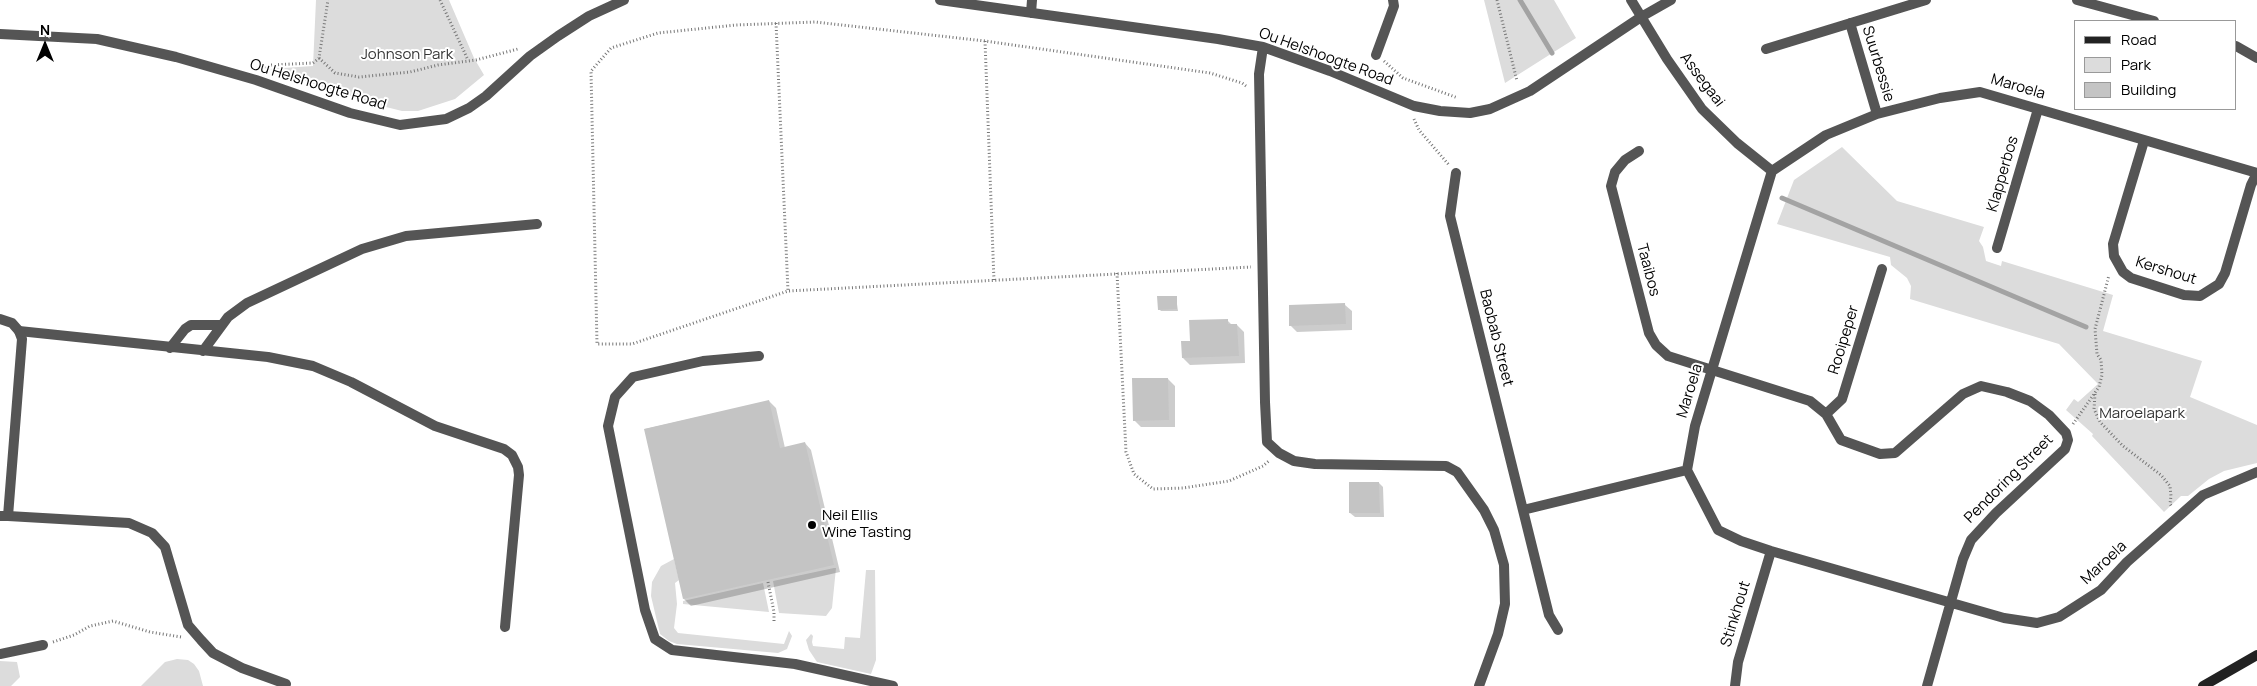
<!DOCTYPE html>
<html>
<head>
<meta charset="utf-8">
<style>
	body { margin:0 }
	#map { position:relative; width:2257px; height:686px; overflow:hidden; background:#fff; font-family:Manrope,sans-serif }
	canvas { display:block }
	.legend { position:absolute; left:2074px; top:20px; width:162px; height:90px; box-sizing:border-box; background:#fff; border:1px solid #999; margin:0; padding:6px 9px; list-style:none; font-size:15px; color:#000 }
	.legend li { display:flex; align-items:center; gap:10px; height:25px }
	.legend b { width:25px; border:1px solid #999 }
	.north { position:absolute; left:20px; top:20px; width:50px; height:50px; -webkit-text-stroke:4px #fff; paint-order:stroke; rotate:0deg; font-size:14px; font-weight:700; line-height:20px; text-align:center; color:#000 }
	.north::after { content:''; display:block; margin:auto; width:18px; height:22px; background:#000; clip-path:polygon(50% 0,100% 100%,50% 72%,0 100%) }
</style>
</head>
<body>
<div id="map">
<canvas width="2257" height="686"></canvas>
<ul class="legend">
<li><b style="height:6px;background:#222"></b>Road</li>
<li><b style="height:14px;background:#dcdcdc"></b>Park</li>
<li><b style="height:14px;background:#c4c4c4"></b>Building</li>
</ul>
<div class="north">N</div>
</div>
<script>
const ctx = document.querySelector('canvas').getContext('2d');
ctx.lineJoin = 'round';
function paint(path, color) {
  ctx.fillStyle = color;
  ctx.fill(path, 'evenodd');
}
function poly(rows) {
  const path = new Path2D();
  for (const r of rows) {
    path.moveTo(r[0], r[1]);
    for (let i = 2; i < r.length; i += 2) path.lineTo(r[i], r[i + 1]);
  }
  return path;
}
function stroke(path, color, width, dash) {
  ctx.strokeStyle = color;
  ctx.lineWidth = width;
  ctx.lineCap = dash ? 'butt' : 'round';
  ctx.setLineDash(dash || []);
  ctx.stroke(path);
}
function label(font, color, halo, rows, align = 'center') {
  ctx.font = font + ' Manrope,sans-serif';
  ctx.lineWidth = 4;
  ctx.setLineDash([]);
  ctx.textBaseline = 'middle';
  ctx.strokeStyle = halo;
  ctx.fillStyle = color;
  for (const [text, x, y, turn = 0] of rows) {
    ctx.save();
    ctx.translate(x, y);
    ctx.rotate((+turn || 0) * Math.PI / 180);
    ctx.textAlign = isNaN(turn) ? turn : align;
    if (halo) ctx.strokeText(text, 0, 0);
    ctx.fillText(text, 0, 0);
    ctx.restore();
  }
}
const green = poly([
	[316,0,449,0,474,58,484,75,455,99,418,111,402,111,378,105,269,69,313,66],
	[1484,0,1554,0,1576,38,1505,83],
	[1842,147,1897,201,1984,227,1979,241,1983,247,1986,261,2001,266,2002,261,2113,295,2103,331,2202,361,2190,397,2257,425,2257,463,2224,471,2209,479,2188,496,2181,496,2164,512,2092,436,2093,434,2066,410,2074,399,2078,402,2098,384,2059,344,1910,299,1911,286,1907,278,1891,265,1890,257,1777,224,1794,180],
	[674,559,679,580,675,583,677,604,674,628,678,633,784,644,789,631,792,636,787,649,778,653,677,644,669,641,660,634,651,596,652,582,661,566],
	[834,568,836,568,832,608,826,616,779,613,773,581],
	[866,570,875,570,876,660,871,674,817,662,809,650,806,640,811,634,813,636,812,642,813,646,844,649,845,637,860,638],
	[763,583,769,612,683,604,683,601],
	[177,659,188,660,194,664,199,671,203,686,141,686,165,662],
	[0,661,17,662,20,677,11,686,0,686]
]);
const shadow = poly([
	[1176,297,1178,311,1161,311,1159,309],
	[1345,305,1352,311,1352,330,1297,332,1290,325],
	[1227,320,1232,325,1237,325,1244,332,1245,363,1190,365,1183,358,1191,342],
	[1168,379,1175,386,1175,427,1141,427,1134,420],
	[769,401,776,408,785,448,805,443,811,450,840,572,691,606,684,599,645,429],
	[1379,483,1383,487,1384,517,1355,517,1350,513]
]);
const stream = poly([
	[1520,0,1552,53],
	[1782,198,2086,327]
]);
const building = poly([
	[1157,296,1177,296,1177,309,1158,310],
	[1345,303,1346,324,1289,326,1289,305],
	[1228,319,1228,324,1237,324,1239,356,1182,358,1181,341,1190,341,1189,320],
	[1132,378,1168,378,1169,420,1133,421],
	[769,400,780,448,805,442,834,565,683,599,644,429],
	[1349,482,1379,482,1380,513,1349,513]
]);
const path = poly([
	[440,0,468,60],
	[1497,0,1517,81],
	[776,23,788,291],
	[985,41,994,281],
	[319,58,335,73,359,77,410,72,438,65,476,60,518,49],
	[1384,61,1403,78,1458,98],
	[261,68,271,65,313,63,317,60,319,58,328,0],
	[1246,86,1242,83,1210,73,985,41,815,22,736,25,658,33,611,48,591,71,597,344,632,344,788,291,1251,267],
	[1414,119,1419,130,1449,165],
	[1117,273,1126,452,1134,474,1153,489,1183,488,1229,481,1263,466,1270,460],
	[2095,394,2094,409,2100,422,2123,446,2161,475,2170,486,2171,496,2170,504,2172,507],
	[2073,424,2099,387,2102,375,2101,360,2097,354,2095,329,2109,275],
	[768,582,774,612,774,621],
	[53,642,74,635,90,626,113,621,150,632,181,637]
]);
const service = poly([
	[19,331,268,357,313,366,351,382,435,426,504,449,512,455,518,467,519,475,505,627],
	[170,348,185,329,191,325,220,325],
	[203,351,228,317,247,303,362,249,406,236,537,224],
	[8,516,129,523,152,533,165,547,188,625,201,640,213,653,242,668,286,684],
	[0,654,43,645]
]);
const minor = poly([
	[940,0,1218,39,1263,47,1330,71,1414,106,1440,111,1470,113,1490,109,1530,91,1641,17,1671,0],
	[1631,0,1667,59,1702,109,1737,143,1772,171],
	[2077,0,2154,21],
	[1031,13,1032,0],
	[1850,23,1877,114],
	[0,34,97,39,176,57,256,80,350,113,400,125,446,119,469,108,486,96,530,56,558,36,589,16,624,0],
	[2236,46,2257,58],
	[1263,47,1259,74,1265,402,1267,442,1279,453,1294,461,1315,464,1446,466,1457,472,1484,510,1494,530,1504,565,1505,604,1498,634,1479,686],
	[1766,49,1926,0],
	[1376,55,1394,6,1393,0],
	[2144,141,2113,244,2114,256,2123,272,2131,278,2184,295,2200,296,2219,284,2225,273,2251,185,2257,173],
	[1639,151,1625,160,1615,172,1611,186,1649,333,1656,345,1668,356,1810,401,1826,414,1841,440,1880,454,1895,453,1963,394,1981,386,2007,392,2030,401,2049,415,2066,433,2068,440,2065,449,1996,513,1971,540,1963,559,1927,686],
	[1456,173,1450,216,1549,615,1558,630],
	[2257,173,1980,92,1940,98,1877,114,1826,135,1772,171,1695,426,1687,470,1718,530,1741,541,1771,551,2004,618,2037,623,2059,617,2101,590,2127,562,2203,495,2257,472],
	[1997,248,2038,109],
	[0,319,12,323,19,331,22,339,8,516,0,516],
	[759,356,703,361,633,377,615,397,608,426,645,610,655,639,672,650,795,664,893,686],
	[1826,414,1842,399,1882,269],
	[1523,510,1687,470],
	[1735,686,1738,662,1771,551]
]);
const secondary = poly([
	[2203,686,2257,655]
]);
const markers = [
	[812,525,5,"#000"]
];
const parkNames = [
	["Johnson Park",407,55],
	["Maroelapark",2142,414]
];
const streetNames = [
	["Ou Helshoogte Road",1326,57,20],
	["Suurbessie",1878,64,73],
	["Assegaai",1702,80,53],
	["Ou Helshoogte Road",318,85,17],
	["Maroela",2018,87,16],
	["Klapperbos",2003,174,-74],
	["Taaibos",1648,270,75],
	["Kershout",2166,271,17],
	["Baobab Street",1496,338,76],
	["Rooipeper",1844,340,-73],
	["Maroela",1690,391,-73],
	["Pendoring Street",2009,479,-45],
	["Maroela",2104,563,-43],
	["Stinkhout",1736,614,-73]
];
const poiNames = [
	["Neil Ellis",822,516],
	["Wine Tasting",822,533]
];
paint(green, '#dcdcdc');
paint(shadow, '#0003');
stroke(stream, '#a3a3a3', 5);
paint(building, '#c4c4c4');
stroke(path, '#777', 3, [1, 2.5]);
stroke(service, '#555', 10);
stroke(minor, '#555', 10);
stroke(secondary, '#222', 10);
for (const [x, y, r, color] of markers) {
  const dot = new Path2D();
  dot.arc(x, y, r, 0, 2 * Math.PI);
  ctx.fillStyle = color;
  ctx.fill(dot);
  stroke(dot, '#fff', 2);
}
label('15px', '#333', '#fff', parkNames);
label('15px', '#000', '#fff', streetNames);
label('15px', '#000', '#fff', poiNames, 'left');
</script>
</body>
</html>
